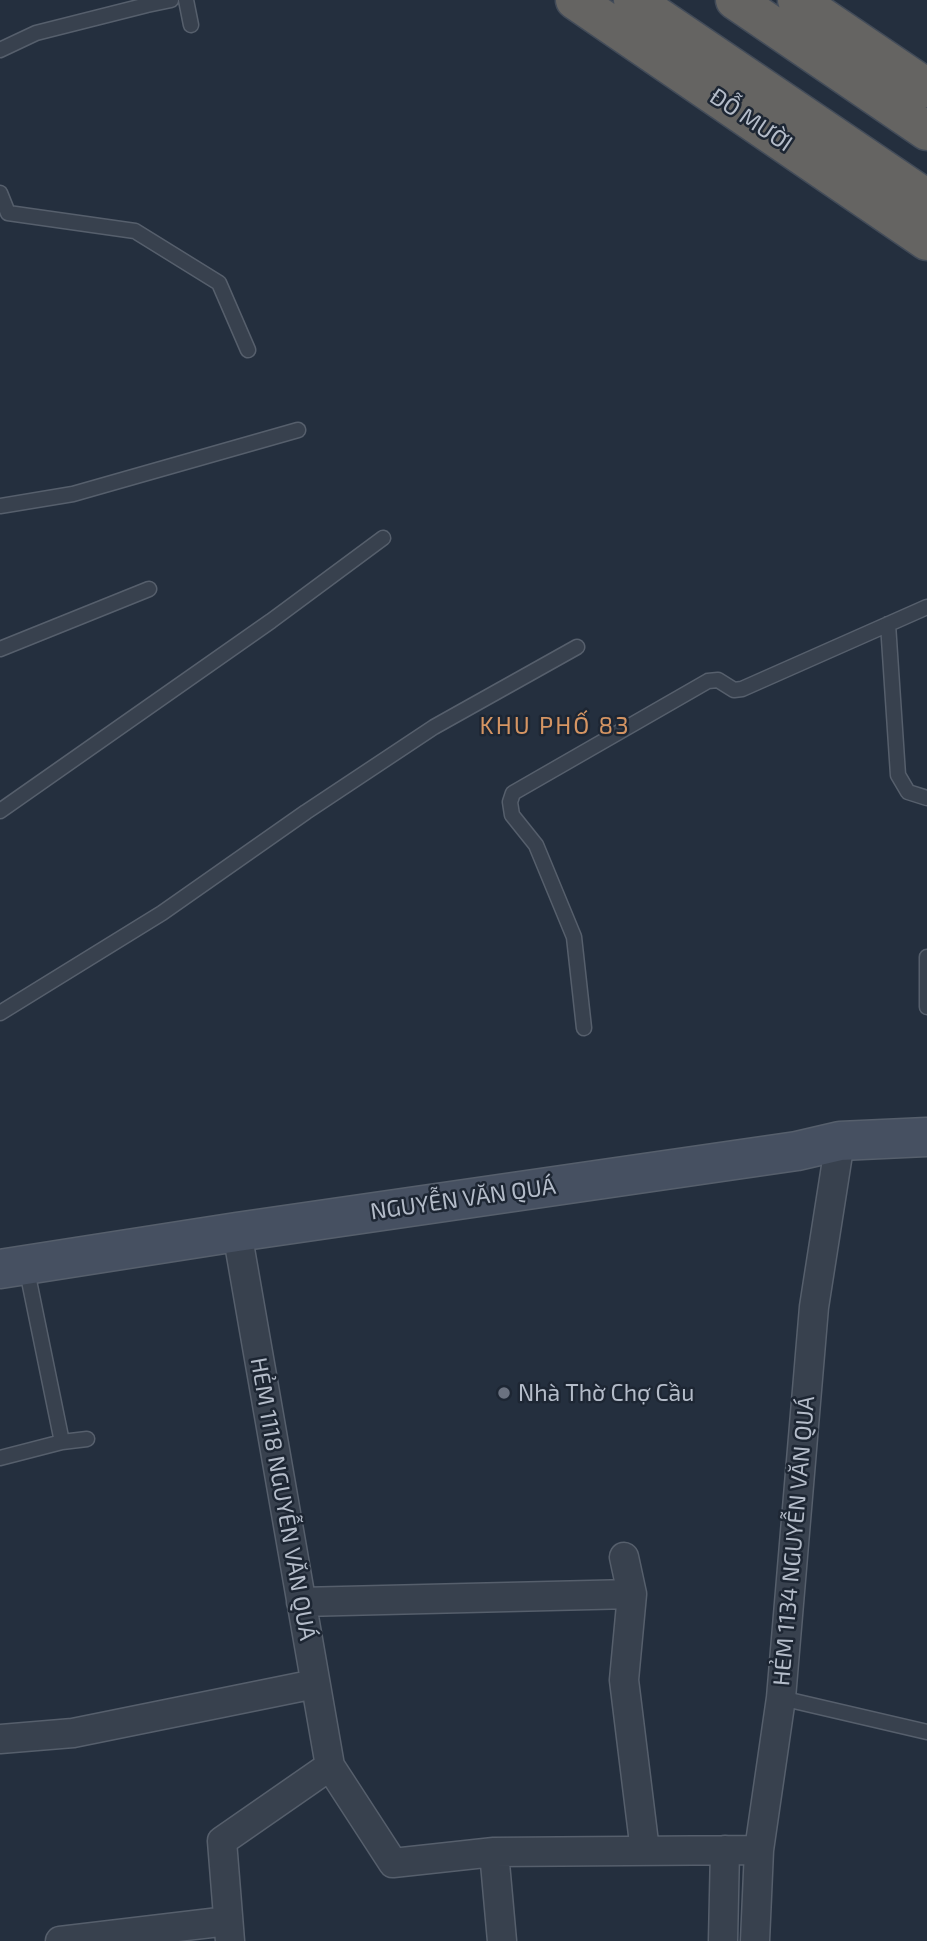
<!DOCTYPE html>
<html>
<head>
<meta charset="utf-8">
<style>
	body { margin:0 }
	canvas { display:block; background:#242f3e }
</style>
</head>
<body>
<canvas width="927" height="1941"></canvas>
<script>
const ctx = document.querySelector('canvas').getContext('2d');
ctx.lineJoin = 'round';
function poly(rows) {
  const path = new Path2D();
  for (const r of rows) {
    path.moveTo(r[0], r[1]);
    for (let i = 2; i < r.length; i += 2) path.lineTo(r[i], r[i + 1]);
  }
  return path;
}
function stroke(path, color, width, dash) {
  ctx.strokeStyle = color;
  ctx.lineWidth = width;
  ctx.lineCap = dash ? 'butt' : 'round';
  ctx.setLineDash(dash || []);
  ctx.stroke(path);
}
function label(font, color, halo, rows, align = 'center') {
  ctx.font = font + ' "Exo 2",sans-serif';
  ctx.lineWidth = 5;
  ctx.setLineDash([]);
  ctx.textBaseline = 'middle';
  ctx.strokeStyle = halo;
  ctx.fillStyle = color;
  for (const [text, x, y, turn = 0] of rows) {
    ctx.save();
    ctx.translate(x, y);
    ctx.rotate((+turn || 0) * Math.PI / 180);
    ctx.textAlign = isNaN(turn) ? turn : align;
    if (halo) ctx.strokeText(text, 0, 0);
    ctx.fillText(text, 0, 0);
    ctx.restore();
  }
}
const service = poly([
	[186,0,191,25],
	[147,5,171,0],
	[0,50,36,33,147,5,146,0],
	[0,193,8,213,135,231,219,283,248,350],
	[0,506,73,494,298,430],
	[888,624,898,775,908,792,927,798],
	[0,649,149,589],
	[0,811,271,621,383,538],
	[927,957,927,1007],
	[0,1013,162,913,306,812,434,727,577,647],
	[584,1028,574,937,536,845,512,815,510,802,513,793,708,681,718,680,734,690,742,689,927,607],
	[26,1266,62,1442,87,1439],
	[0,1458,62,1442],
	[781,1698,927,1732]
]);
const minor = poly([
	[237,1232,330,1766,393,1863,494,1852,502,1941],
	[624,1557,632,1594,624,1680,645,1851],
	[301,1602,632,1594],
	[0,1739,73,1733,315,1684],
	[494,1852,759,1850],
	[60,1941,228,1921],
	[230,1941,222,1841,330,1766],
	[723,1941,725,1850],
	[755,1941,759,1850,781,1698,814,1307,840,1141]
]);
const secondary = poly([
	[0,1269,237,1232,797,1151,840,1141,927,1137]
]);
const trunk = poly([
	[575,0,927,241],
	[633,0,927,199],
	[735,0,927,131],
	[797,0,927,88]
]);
const markers = [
	[504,1393,7,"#6b7280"]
];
const streetNames = [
	["ĐỖ MƯỜI",751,120,34],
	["NGUYỄN VĂN QUÁ",463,1199,-8],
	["HẺM 1118 NGUYỄN VĂN QUÁ",283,1499,80],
	["HẺM 1134 NGUYỄN VĂN QUÁ",794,1541,-85]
];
const poiNames = [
	["Nhà Thờ Chợ Cầu",518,1393]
];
const neighbourhoodNames = [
	["KHU PHỐ 83",555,726]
];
stroke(service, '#565f6c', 17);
stroke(minor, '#565f6c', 31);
stroke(secondary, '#565f6c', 41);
stroke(trunk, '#434c59', 41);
stroke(service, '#38414e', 14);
stroke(minor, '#38414e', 28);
stroke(secondary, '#465061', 38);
stroke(trunk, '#656462', 38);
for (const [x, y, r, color] of markers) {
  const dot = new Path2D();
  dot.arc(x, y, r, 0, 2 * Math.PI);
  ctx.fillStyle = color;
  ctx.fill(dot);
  stroke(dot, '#1d2633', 2.5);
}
label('23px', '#b4bcc9', '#1d2633', streetNames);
label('23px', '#b4bcc9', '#1d2633', poiNames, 'left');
ctx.letterSpacing = '2px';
label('24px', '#d59563', '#1d2633', neighbourhoodNames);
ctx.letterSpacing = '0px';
</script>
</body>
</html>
